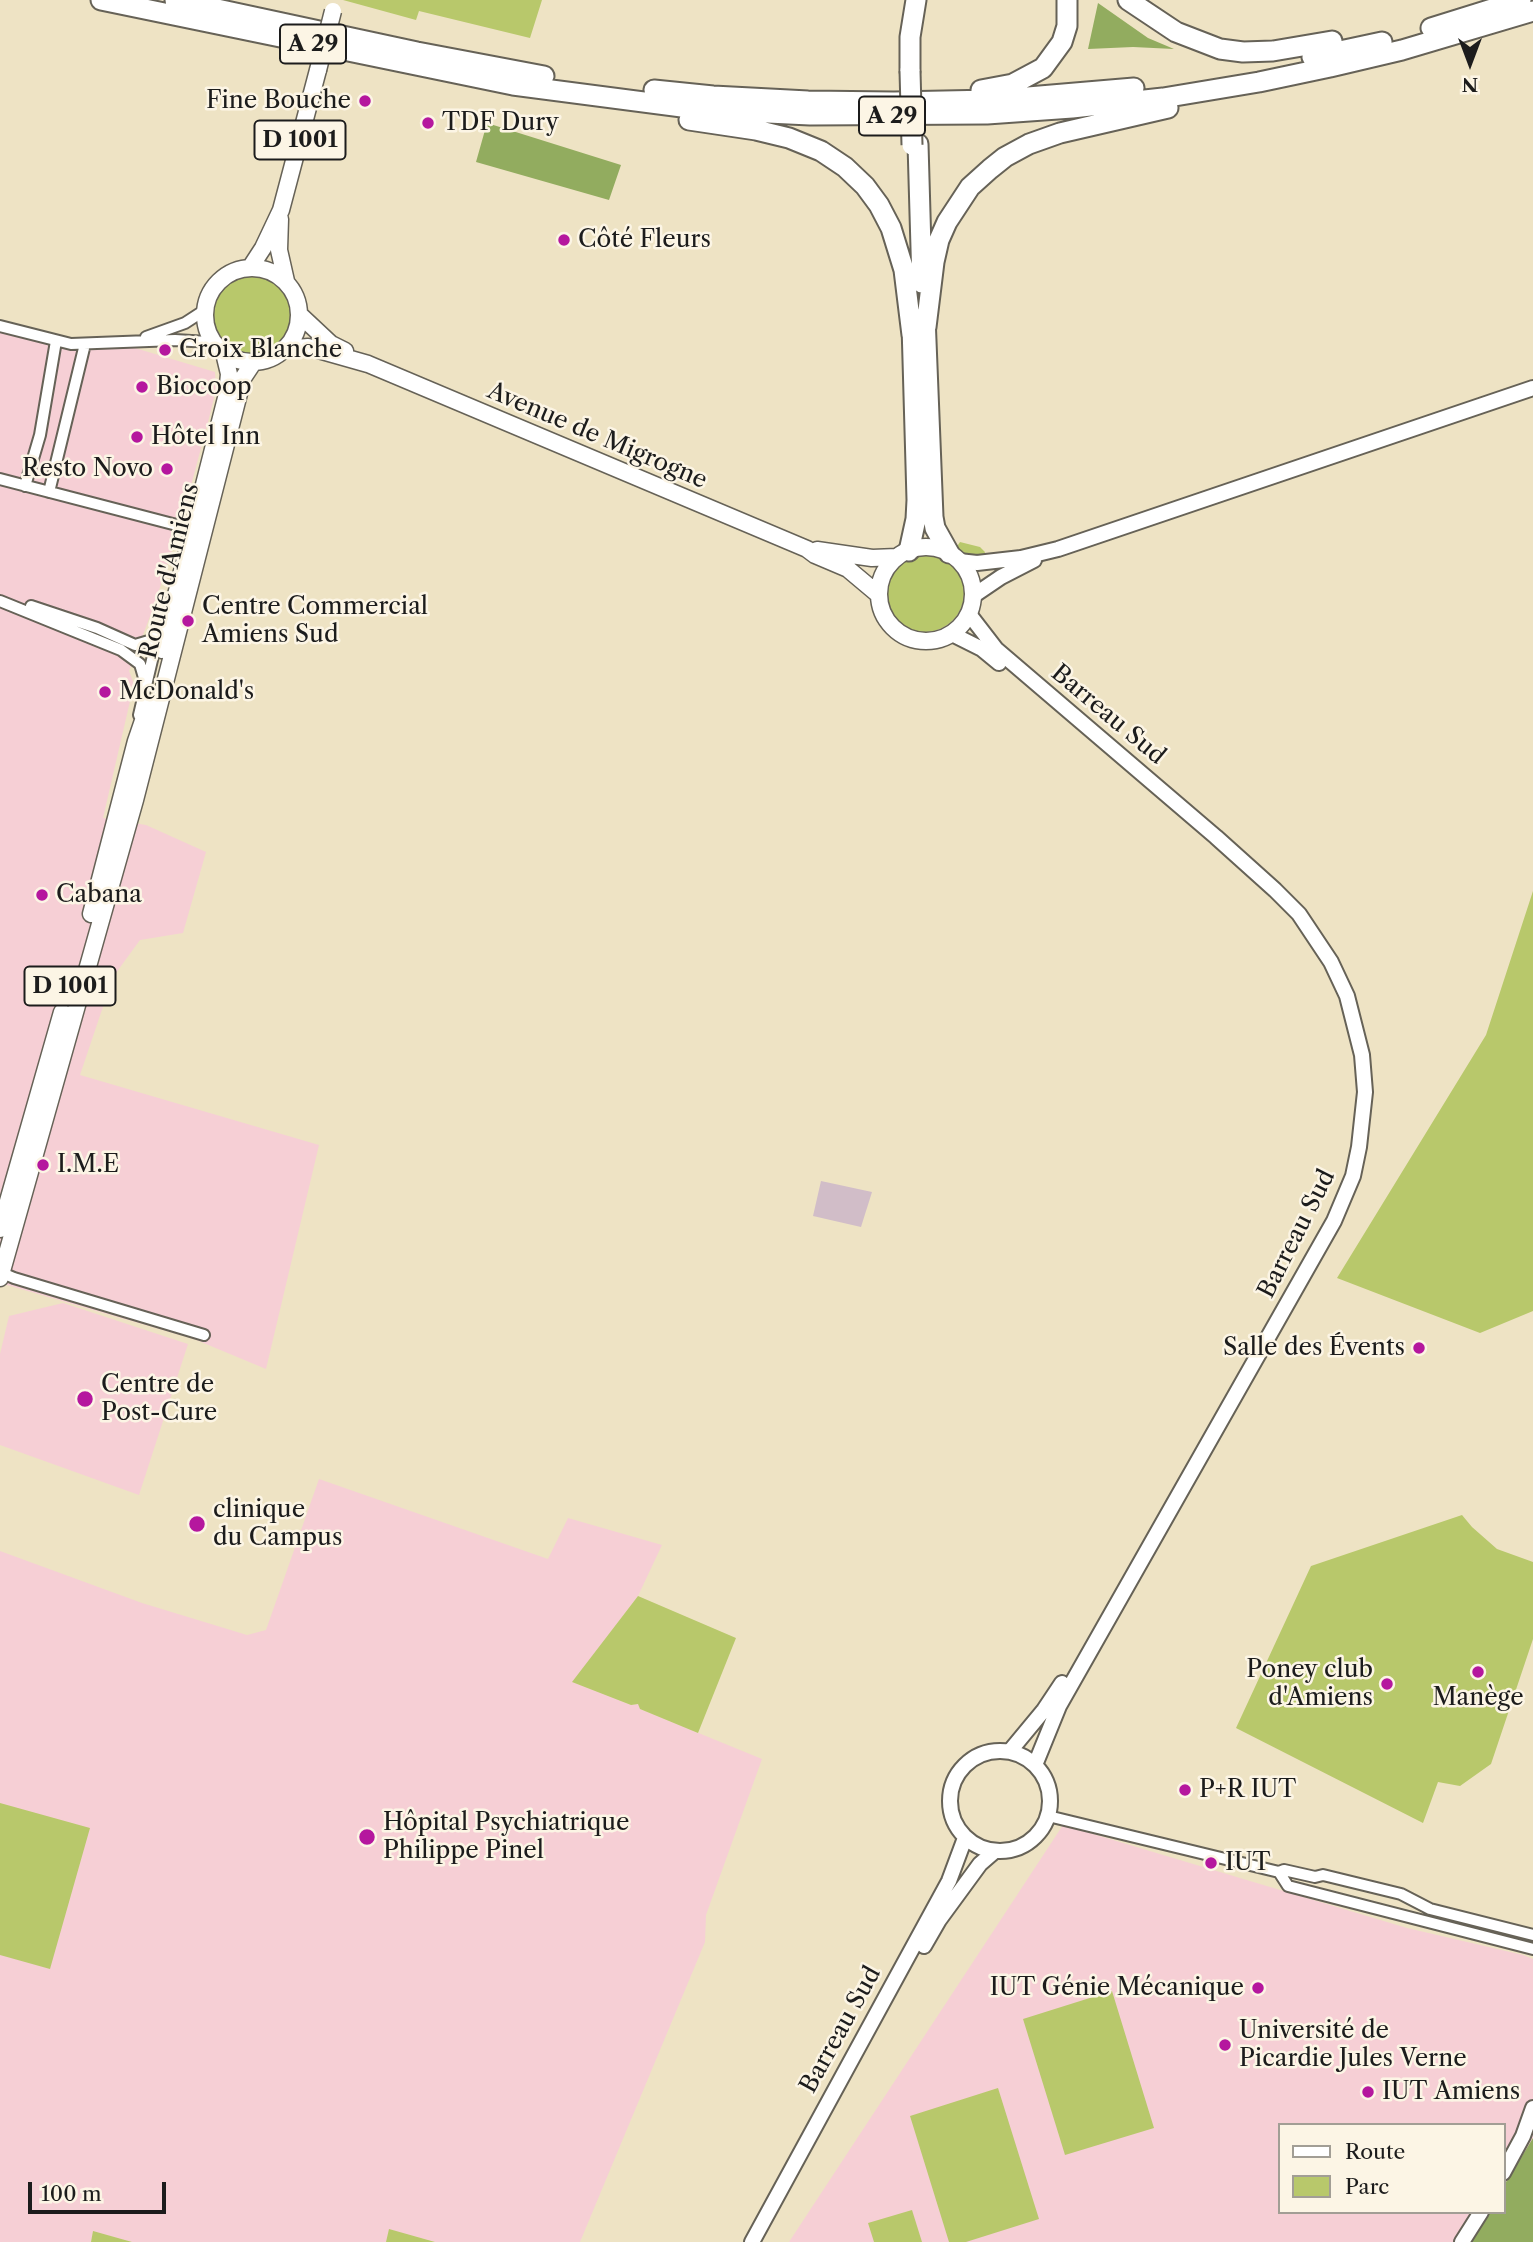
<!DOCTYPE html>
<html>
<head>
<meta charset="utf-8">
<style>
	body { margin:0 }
	#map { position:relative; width:1533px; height:2242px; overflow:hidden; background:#eee3c4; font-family:"Libre Caslon Text",serif }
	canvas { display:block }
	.legend { position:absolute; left:1278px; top:2123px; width:228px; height:91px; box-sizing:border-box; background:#fcf5e5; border:2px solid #a29e95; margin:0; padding:9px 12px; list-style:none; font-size:21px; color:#1c1c1c }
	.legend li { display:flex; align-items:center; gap:14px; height:35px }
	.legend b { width:35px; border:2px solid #a29e95 }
	.north { position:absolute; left:1435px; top:28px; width:70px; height:70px; -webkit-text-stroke:5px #fcf5e5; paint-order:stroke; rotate:180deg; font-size:19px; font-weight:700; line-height:28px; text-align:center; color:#1c1c1c }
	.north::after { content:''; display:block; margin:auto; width:24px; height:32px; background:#1c1c1c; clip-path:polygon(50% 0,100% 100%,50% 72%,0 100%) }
	.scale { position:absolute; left:28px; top:2182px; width:138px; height:32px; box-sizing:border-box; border:4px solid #1c1c1c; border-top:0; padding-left:9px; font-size:21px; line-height:24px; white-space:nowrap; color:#1c1c1c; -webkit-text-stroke:5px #fcf5e5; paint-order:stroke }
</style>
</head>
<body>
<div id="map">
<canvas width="1533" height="2242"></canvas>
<ul class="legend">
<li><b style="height:9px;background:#fff"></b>Route</li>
<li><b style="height:19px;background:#b8c86b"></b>Parc</li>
</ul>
<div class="north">N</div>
<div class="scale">100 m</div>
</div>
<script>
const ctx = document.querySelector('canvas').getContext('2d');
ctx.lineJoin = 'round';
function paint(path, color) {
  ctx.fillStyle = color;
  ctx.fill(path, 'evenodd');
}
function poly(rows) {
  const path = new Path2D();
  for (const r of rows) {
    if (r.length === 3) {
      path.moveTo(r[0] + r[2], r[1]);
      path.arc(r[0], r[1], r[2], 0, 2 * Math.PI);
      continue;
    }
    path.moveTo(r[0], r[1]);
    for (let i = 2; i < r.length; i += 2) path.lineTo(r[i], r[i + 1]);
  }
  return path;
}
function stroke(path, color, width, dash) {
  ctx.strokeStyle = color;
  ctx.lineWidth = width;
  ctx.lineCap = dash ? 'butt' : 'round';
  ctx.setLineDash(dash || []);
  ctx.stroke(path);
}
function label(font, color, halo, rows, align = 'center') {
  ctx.font = font + ' "Libre Caslon Text",serif';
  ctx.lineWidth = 5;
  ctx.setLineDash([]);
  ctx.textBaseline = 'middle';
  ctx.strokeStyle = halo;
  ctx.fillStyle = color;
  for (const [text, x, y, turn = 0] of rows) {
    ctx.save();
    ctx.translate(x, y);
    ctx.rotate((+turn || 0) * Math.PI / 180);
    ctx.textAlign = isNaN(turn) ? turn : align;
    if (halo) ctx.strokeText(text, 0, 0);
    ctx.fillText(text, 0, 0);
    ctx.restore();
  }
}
const built = poly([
	[0,321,69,340,105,339,215,372,216,390,208,422,182,519,154,606,129,671,134,684,103,818,146,825,206,852,183,933,140,940,113,977,80,1075,319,1145,266,1369,194,1339,0,1283],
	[63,1303,188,1344,139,1495,0,1445,0,1354,9,1316],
	[319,1479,548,1559,568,1518,662,1545,638,1596,573,1682,631,1705,639,1704,640,1709,762,1759,706,1915,705,1942,580,2242,435,2242,390,2230,386,2242,132,2242,93,2232,91,2242,0,2242,0,1551,142,1603,247,1635,266,1630],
	[1063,1825,1407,1928,1523,1955,1533,1959,1533,2242,789,2242],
	[1279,2125,1503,2125,1503,2212,1279,2212]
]);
const industrial = poly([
	[821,1181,872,1192,861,1227,813,1216]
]);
const green = poly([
	[343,0,542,0,530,38,419,11,416,20],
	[253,316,40],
	[960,542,980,547,985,552,983,559,965,556,956,548],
	[925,593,39],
	[1533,891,1533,1311,1480,1333,1337,1278,1486,1035],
	[1462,1515,1472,1527,1497,1549,1533,1562,1533,1639,1491,1764,1460,1786,1438,1782,1423,1823,1236,1728,1311,1566],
	[638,1596,736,1638,698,1733,640,1709,638,1704,631,1705,572,1682],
	[0,1803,90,1828,50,1969,0,1955],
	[1112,1991,1154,2128,1065,2155,1023,2019],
	[998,2088,1039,2219,966,2242,949,2242,910,2116],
	[912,2210,922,2242,874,2242,868,2223],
	[389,2229,435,2242,386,2242],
	[93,2231,132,2242,91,2242]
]);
const forest = poly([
	[1098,3,1148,38,1174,49,1133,47,1088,49],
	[487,123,621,165,609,200,476,162],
	[1533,2138,1533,2242,1469,2242,1487,2212,1503,2212,1503,2187]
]);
const street = poly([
	[0,326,71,344,175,340,208,342,217,347],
	[146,337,185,323,205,310],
	[0,479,192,529],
	[25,486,40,435,56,341],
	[49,492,85,344],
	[0,601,121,650,140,664,145,681],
	[31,606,97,628,135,645,152,640,158,634],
	[139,715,157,639],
	[0,1272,14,1278,204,1335],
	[1048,1816,1279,1872,1284,1870,1315,1877,1323,1875,1401,1894,1430,1909,1533,1935],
	[1279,1872,1288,1886,1533,1949]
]);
const secondary = poly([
	[959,561,977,563,1021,558,1058,549,1533,388],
	[973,596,1001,577,1034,560],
	[969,614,996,649,1216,837,1275,890,1299,914,1331,962,1347,996,1362,1055,1365,1092,1359,1147,1353,1176,1334,1221,1059,1706,1035,1765],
	[952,634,982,649,999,663],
	[1010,1751,1044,1710,1062,1683],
	[1000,1801,50],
	[924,1946,939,1920,980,1864,995,1851],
	[1503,2173,1523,2136,1533,2108],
	[752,2242,949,1881,965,1838],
	[1462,2242,1481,2212]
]);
const primary = poly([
	[280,219,279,250,286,281],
	[252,315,47],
	[250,268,263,248,281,210,318,70],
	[300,315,331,344,345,351],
	[286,349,308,347,368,364,807,549,815,555,848,569,879,595],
	[926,594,47],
	[817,550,872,558,897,557],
	[162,650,227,394,229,374,224,353],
	[91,914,136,741,148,706],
	[0,1229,62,1012],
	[0,1278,135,800,243,378,253,363]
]);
const highway = poly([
	[101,0,513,85,705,110,810,115,987,114,1072,108,1163,98,1259,82,1330,67,1402,50,1533,11],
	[175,0,417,52,544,76],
	[1128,0,1176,32,1220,49,1243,52,1273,51,1332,41],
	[1431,28,1521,0],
	[1312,57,1382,42],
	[910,71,910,37,916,0],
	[654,90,713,96,808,101,894,102,993,100,1134,88],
	[981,90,1013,84,1043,68,1062,42,1067,26,1067,0],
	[689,120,756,130,789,138,821,151,845,167,865,186,879,205,891,228,904,270,912,335],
	[918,144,922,283],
	[925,316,933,517,935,528,949,553],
	[926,327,934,262,939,240,947,222,970,187,990,169,1005,157,1029,144,1060,133,1168,108],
	[909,551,916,519,917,500,912,325]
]);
const primaryBridge = poly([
	[318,70,333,11]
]);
const highwayBridge = poly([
	[910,71,912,145]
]);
const markers = [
	[365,101,7,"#b5179e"],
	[428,123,7,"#b5179e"],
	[564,240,7,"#b5179e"],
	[165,350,7,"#b5179e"],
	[142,387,7,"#b5179e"],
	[137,437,7,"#b5179e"],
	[167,469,7,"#b5179e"],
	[188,621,7,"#b5179e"],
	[105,692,7,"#b5179e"],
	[42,895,7,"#b5179e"],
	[43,1165,7,"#b5179e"],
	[1419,1348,7,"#b5179e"],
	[85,1399,9,"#b5179e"],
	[197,1524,9,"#b5179e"],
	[1478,1672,7,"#b5179e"],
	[1387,1684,7,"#b5179e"],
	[1185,1790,7,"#b5179e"],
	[367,1837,9,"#b5179e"],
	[1211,1863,7,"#b5179e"],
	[1258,1988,7,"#b5179e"],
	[1225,2045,7,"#b5179e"],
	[1368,2092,7,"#b5179e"]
];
const shields = [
	[313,44,66],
	[892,116,66],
	[300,140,91],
	[70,986,91]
];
const shieldNames = [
	["A 29",313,44],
	["A 29",892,116],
	["D 1001",300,140],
	["D 1001",70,986]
];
const poiNames = [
	["Fine Bouche",351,101,"right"],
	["TDF Dury",442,123],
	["Côté Fleurs",578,240],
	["Croix Blanche",179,350],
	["Biocoop",156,387],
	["Hôtel Inn",151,437],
	["Resto Novo",153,469,"right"],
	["Centre Commercial",202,607],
	["Amiens Sud",202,635],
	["McDonald's",119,692],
	["Cabana",56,895],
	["I.M.E",57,1165],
	["Salle des Évents",1405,1348,"right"],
	["Centre de",101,1385],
	["Post-Cure",101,1413],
	["clinique",213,1510],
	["du Campus",213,1538],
	["Poney club",1373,1670,"right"],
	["d'Amiens",1373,1698,"right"],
	["Manège",1478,1698,"center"],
	["P+R IUT",1199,1790],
	["Hôpital Psychiatrique",383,1823],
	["Philippe Pinel",383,1851],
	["IUT",1225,1863],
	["IUT Génie Mécanique",1244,1988,"right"],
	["Université de",1239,2031],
	["Picardie Jules Verne",1239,2059],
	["IUT Amiens",1382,2092]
];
const streetNames = [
	["Avenue de Migrogne",597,436,23],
	["Route d'Amiens",170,571,-76],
	["Barreau Sud",1108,715,40],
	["Barreau Sud",1297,1234,-63],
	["Barreau Sud",841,2030,-61]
];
paint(built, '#f6cfd5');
paint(industrial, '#d1bdc8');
paint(green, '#b8c86b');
paint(forest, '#92ac5f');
stroke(street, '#666257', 14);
stroke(secondary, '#666257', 18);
stroke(primary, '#666257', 19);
stroke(highway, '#666257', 23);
stroke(street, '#fff', 10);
stroke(secondary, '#fff', 14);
stroke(primary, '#fff', 16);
stroke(highway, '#fff', 19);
stroke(primaryBridge, '#666257', 19, []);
stroke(highwayBridge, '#666257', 23, []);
stroke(primaryBridge, '#fff', 16);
stroke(highwayBridge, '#fff', 19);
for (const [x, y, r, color] of markers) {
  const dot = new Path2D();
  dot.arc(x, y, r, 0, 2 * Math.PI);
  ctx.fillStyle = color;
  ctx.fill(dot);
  stroke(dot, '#fcf5e5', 2.5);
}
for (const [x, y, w] of shields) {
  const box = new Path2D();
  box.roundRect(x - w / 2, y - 19.5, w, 39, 5);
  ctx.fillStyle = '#fcf5e5';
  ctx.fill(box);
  stroke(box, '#1c1c1c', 2);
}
label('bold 23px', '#1c1c1c', null, shieldNames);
label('24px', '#1c1c1c', '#fcf5e5', poiNames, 'left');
label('24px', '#1c1c1c', '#fcf5e5', streetNames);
</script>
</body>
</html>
